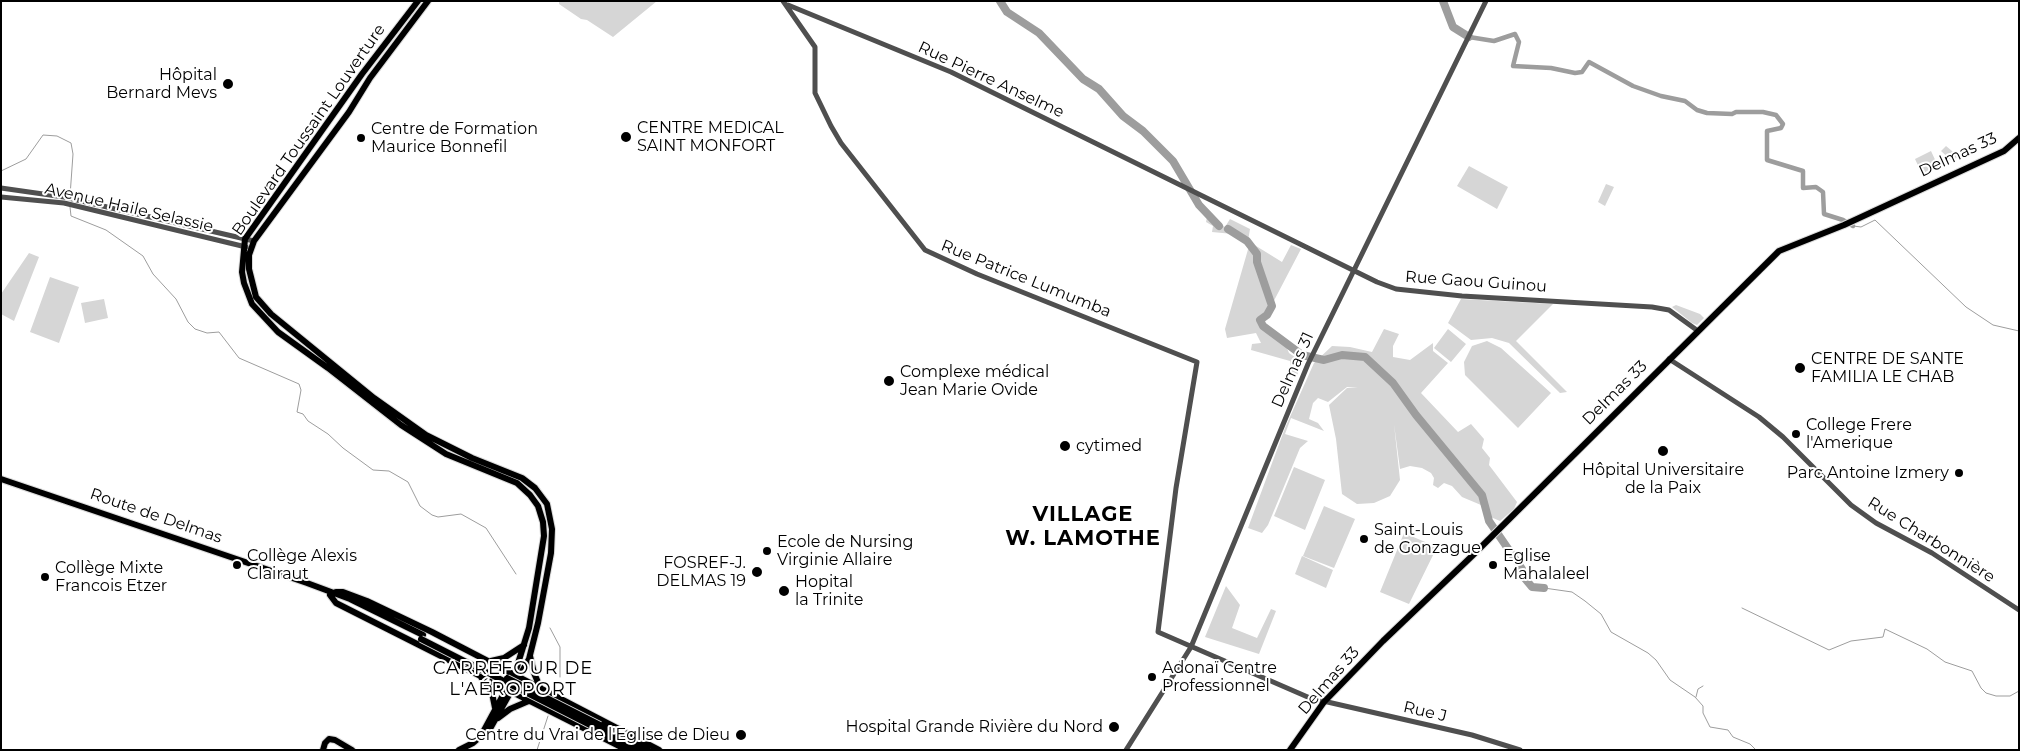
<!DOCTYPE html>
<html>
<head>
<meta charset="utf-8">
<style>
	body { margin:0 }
	#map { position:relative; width:2020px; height:751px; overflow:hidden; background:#fff; font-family:Montserrat,sans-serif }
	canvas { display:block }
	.frame { position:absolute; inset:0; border:2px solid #000; pointer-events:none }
</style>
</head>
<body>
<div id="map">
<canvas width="2020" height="751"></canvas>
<div class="frame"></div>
</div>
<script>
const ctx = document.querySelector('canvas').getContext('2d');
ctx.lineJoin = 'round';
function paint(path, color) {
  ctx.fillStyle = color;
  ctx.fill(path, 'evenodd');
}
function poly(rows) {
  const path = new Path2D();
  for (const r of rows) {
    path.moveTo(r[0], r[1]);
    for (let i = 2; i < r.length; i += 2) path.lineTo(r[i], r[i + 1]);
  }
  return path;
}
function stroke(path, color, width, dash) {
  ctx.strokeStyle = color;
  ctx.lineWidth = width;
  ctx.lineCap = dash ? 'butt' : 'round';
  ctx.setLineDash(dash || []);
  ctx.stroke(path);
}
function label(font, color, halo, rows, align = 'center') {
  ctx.font = font + ' Montserrat,sans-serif';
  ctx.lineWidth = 4;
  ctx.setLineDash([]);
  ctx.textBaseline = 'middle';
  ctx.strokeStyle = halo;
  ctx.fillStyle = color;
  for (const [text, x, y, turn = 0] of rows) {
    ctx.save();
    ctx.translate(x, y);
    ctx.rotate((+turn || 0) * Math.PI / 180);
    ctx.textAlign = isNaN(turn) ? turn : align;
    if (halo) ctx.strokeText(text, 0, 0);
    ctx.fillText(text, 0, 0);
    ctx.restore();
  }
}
const green = poly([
	[559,1,657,1,613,37,587,20,581,19,559,4],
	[1946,146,1958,156,1953,162,1941,151],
	[1931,151,1938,166,1922,174,1915,159],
	[1469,166,1508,187,1497,209,1457,186],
	[1606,184,1614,187,1605,206,1598,202],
	[1207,217,1225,227,1230,219,1250,229,1248,241,1282,262,1291,245,1301,249,1267,314,1258,319,1261,327,1276,336,1286,346,1289,353,1302,362,1296,378,1292,376,1290,361,1251,350,1252,344,1261,343,1256,333,1227,338,1225,329,1249,246,1233,234,1212,232,1213,226,1206,222],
	[29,253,39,257,14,321,1,314,1,294],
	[50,277,79,287,59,343,30,332],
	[104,299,108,318,85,323,81,303],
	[1461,299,1553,304,1516,341,1567,392,1560,393,1509,343,1492,338,1471,340,1448,323],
	[1676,305,1700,314,1704,318,1697,325,1692,323,1672,307],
	[1384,329,1399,334,1393,346,1393,357,1410,360,1433,343,1433,351,1448,363,1421,393,1458,432,1471,424,1484,439,1482,448,1490,458,1489,465,1517,502,1514,509,1500,521,1486,515,1481,505,1462,497,1452,486,1444,483,1438,488,1433,485,1434,478,1431,473,1422,468,1410,466,1400,469,1394,424,1400,480,1390,496,1374,503,1357,504,1342,494,1336,439,1329,405,1347,388,1358,387,1347,387,1328,402,1318,398,1313,403,1309,419,1318,423,1324,431,1291,418,1285,434,1308,441,1300,448,1268,525,1262,533,1248,528,1285,428,1314,363,1332,346,1350,347,1372,352],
	[1448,329,1466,344,1451,362,1434,348],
	[1487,341,1501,348,1551,393,1518,428,1465,375,1464,362,1472,346],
	[1294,467,1325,480,1305,530,1274,516],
	[1324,506,1355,519,1334,568,1303,556],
	[1404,533,1437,547,1409,604,1380,592],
	[1302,556,1333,570,1326,588,1295,574],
	[1226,586,1240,605,1232,628,1257,638,1271,609,1276,611,1259,654,1205,637]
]);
const stream = poly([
	[1,171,26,159,43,135,57,136,71,143,73,154,70,196],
	[70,207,71,216,106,230,143,256,153,274,176,299,188,322,195,329,207,333,219,332,239,358,299,384,301,390,297,412,303,414,308,421,328,434,343,448,373,470,389,471,408,482,420,506,432,515,438,517,461,514,486,528,516,574],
	[1853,226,1861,227,1875,220,1966,307,1993,325,2019,331],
	[1544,588,1572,592,1585,601,1601,614,1611,632,1648,653,1656,660,1670,680,1695,697,1703,706,1703,713,1710,727,1728,730,1733,737,1750,744,1756,750],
	[1742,608,1829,650,1851,641,1883,637,1885,629,1927,649,1945,662,1972,671,1981,688,1986,693,1996,696,2010,696,2019,691],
	[550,628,560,647,560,677],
	[1696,697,1698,689,1703,686],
	[537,750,548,716]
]);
const canal = poly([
	[1469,37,1494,41,1515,34,1519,42,1513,66,1551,68,1575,73,1582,72,1589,62,1633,86,1661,96,1685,101,1697,110,1707,113,1732,114,1736,112,1763,112,1776,115,1783,124,1781,128,1767,131,1767,160,1803,171,1803,188,1816,187,1823,192,1824,214,1843,220,1853,226]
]);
const river = poly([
	[1000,1,1007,12,1039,33,1083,79,1099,89,1123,116,1143,131,1173,161,1199,205,1219,226],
	[1443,1,1453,27,1469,37],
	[1228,229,1247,241,1257,254,1257,262,1272,306,1267,315,1260,320,1263,326,1302,355,1324,360,1342,355,1365,357,1393,383,1416,415,1482,495,1489,521,1522,569,1522,575,1532,587,1544,588]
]);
const minor = poly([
	[783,1,815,47,815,93,831,126,841,143,925,250,977,274,1197,362,1176,488,1158,632,1310,698,1472,735,1520,750],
	[788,5,951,72,1377,282,1396,289,1462,296,1652,307,1669,310,1698,331],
	[1,188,64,197,254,241],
	[1,197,64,203,246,247],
	[1669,359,1759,417,1783,437,1851,505,1876,523,1932,553,2019,610],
	[1126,750,1191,647,1308,364,1486,1]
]);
const major = poly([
	[418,1,362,74,245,239,242,272,244,283,252,304,278,332,328,368,401,425,446,454,517,483,530,495,538,506,543,522,544,536,529,628,515,673,482,734],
	[428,1,370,78,349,112,254,241,249,255,249,269,256,297,271,314,374,398,426,435,472,458,522,478,535,488,547,504,552,529,551,553,538,623,529,659,491,727,473,743,459,750],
	[1,479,307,583,350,599,423,635],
	[336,592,343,592,367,601,432,632,659,750],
	[330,595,336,603,627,750],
	[530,656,534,673,540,687],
	[491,661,504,658,524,645],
	[481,677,492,693,495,708],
	[498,718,510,709,531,700],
	[600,725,647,750],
	[598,729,637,750],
	[323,750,325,743,329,739,335,740,352,750],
	[1290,750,1324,702,1383,641,1472,556,1779,251,1844,225,2004,151,2019,138]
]);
const majorBridge = poly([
	[421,639,598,729],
	[507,678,600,725]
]);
const markers = [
	[228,84,6,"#000"],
	[626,137,6,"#000"],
	[361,138,5,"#000"],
	[1800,368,6,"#000"],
	[889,381,6,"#000"],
	[1796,434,5,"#000"],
	[1065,446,6,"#000"],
	[1663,451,6,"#000"],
	[1959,473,5,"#000"],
	[1364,539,5,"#000"],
	[767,551,5,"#000"],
	[237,565,5,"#000"],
	[1493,565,5,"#000"],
	[757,572,6,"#000"],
	[45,577,5,"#000"],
	[784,591,6,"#000"],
	[1152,677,5,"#000"],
	[1114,727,6,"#000"],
	[741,735,6,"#000"]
];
const poiNames = [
	["Hôpital",217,75,"right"],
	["Bernard Mevs",217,93,"right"],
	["CENTRE MEDICAL",637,128],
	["SAINT MONFORT",637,146],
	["Centre de Formation",371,129],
	["Maurice Bonnefil",371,147],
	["CENTRE DE SANTE",1811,359],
	["FAMILIA LE CHAB",1811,377],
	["Complexe médical",900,372],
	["Jean Marie Ovide",900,390],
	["College Frere",1806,425],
	["l'Amerique",1806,443],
	["cytimed",1076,446],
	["Hôpital Universitaire",1663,470,"center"],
	["de la Paix",1663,488,"center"],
	["Parc Antoine Izmery",1949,473,"right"],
	["Saint-Louis",1374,530],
	["de Gonzague",1374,548],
	["Ecole de Nursing",777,542],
	["Virginie Allaire",777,560],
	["Collège Alexis",247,556],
	["Clairaut",247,574],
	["Eglise",1503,556],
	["Mahalaleel",1503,574],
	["FOSREF-J.",746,563,"right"],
	["DELMAS 19",746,581,"right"],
	["Collège Mixte",55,568],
	["Francois Etzer",55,586],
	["Hopital",795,582],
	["la Trinite",795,600],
	["Adonaï Centre",1162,668],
	["Professionnel",1162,686],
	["Hospital Grande Rivière du Nord",1103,727,"right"],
	["Centre du Vrai de l'Eglise de Dieu",730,735,"right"]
];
const streetNames = [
	["Rue Pierre Anselme",991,80,25],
	["Boulevard Toussaint Louverture",309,130,-55],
	["Delmas 33",1958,155,-25],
	["Avenue Haile Selassie",129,208,13],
	["Rue Patrice Lumumba",1026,279,22],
	["Rue Gaou Guinou",1476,282,4],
	["Delmas 31",1293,370,-66],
	["Delmas 33",1615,393,-45],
	["Route de Delmas",156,516,19],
	["Rue Charbonnière",1931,540,32],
	["Delmas 33",1329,681,-49],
	["Rue J",1425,712,13]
];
const neighbourhoodNames = [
	["CARREFOUR DE",513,669],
	["L'AÉROPORT",513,690]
];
const districtNames = [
	["VILLAGE",1083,515],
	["W. LAMOTHE",1083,539]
];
paint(green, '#d6d6d6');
stroke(stream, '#9d9d9d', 1);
stroke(canal, '#9d9d9d', 4.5);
stroke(river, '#9d9d9d', 8);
stroke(major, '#dbdbdb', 8);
stroke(minor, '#4f4f4f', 5);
stroke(major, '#000', 6);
stroke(majorBridge, '#dbdbdb', 8, []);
stroke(majorBridge, '#000', 6);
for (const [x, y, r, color] of markers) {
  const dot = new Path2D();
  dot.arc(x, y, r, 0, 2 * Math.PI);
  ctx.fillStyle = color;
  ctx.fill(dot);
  stroke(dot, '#fff', 2);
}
label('16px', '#000', '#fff', poiNames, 'left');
label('16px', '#000', '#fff', streetNames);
ctx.letterSpacing = '1px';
label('18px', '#000', '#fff', neighbourhoodNames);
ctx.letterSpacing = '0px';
ctx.letterSpacing = '1px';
label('bold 21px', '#000', '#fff', districtNames);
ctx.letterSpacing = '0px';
</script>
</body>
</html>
